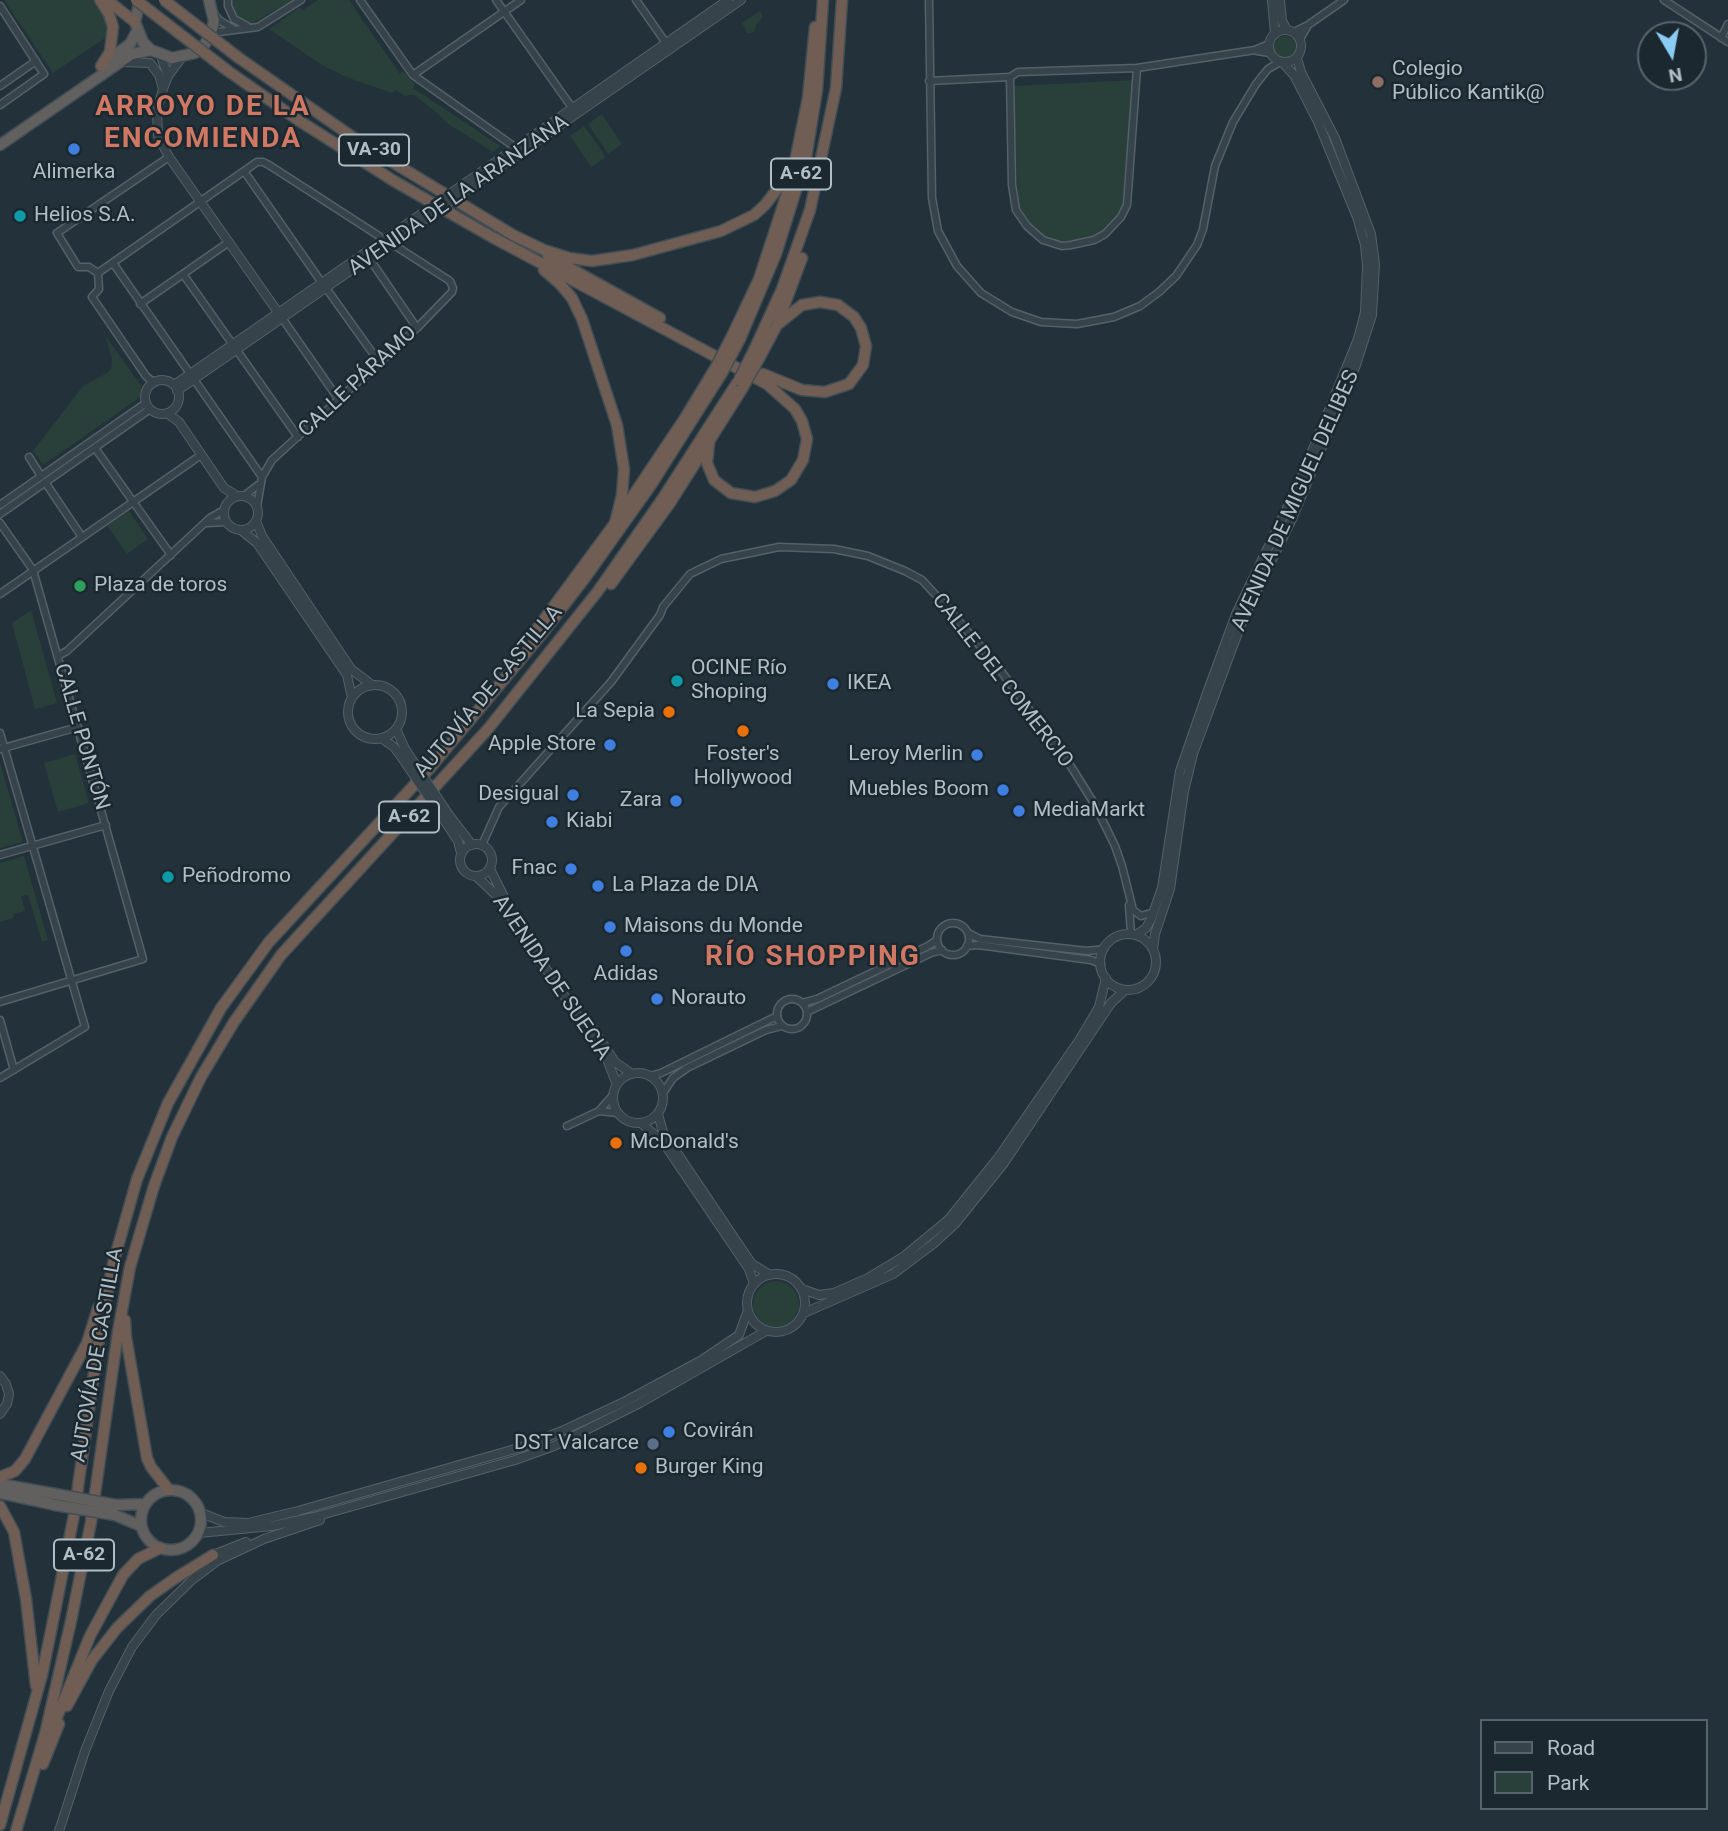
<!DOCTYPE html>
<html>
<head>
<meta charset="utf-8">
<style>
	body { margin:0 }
	#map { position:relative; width:1728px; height:1831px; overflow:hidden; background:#23323a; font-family:Roboto,sans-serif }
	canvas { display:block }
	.legend { position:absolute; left:1480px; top:1719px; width:228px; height:91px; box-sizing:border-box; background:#1c282f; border:2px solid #58646b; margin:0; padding:9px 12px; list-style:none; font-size:21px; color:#b2bec6 }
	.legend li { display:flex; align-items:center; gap:14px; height:35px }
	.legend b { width:35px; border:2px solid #58646b }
	.north { position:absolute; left:1637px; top:21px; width:70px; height:70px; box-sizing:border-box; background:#1c282f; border:2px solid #58646b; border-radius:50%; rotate:170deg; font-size:19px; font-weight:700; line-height:28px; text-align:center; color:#b2bec6 }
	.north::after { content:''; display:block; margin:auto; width:24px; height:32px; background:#89ccf4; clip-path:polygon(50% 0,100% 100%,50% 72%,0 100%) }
</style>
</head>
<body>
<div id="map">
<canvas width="1728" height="1831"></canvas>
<ul class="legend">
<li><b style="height:9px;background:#36434a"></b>Road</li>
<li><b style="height:19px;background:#283f3a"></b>Park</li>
</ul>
<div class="north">N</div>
</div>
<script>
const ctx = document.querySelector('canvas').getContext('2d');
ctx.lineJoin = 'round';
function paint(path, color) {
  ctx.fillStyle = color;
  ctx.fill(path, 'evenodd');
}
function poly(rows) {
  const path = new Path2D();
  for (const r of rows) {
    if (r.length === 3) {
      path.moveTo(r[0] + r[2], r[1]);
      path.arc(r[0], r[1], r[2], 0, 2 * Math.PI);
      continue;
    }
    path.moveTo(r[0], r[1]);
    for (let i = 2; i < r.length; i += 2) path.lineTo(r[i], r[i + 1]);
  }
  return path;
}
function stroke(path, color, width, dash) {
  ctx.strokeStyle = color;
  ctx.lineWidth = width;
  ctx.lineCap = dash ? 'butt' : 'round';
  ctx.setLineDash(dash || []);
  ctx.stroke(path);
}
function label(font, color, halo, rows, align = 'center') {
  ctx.font = font + ' Roboto,sans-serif';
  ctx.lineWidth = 5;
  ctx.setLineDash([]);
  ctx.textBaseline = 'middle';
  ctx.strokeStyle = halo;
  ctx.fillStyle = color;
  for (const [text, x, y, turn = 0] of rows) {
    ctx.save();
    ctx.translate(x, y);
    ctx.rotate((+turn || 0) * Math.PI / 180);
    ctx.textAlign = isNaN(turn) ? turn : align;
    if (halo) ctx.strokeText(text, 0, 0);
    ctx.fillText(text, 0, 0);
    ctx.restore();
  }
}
const green = poly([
	[4,0,97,0,103,7,111,34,53,73],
	[231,0,293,0,249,25,238,20,230,4],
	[318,0,349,0,400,74,403,71,415,84,413,88,500,146,493,152,447,123,436,112,414,95,408,95,406,97,396,90,392,93,346,77,322,65,269,29,300,7,303,10],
	[760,11,763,17,756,25,754,32,748,34,742,23],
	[1285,47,11],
	[1137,80,1125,204,1120,214,1104,232,1093,238,1067,244,1048,240,1034,230,1022,215,1018,204,1013,86],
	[602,114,622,144,608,154,588,124],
	[584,126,606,157,591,167,570,136],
	[105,335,142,387,139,398,43,465,33,451,83,386,107,373,111,369,112,359],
	[129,511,148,539,127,554,107,526],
	[31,610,57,703,35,709,12,623],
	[75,754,89,803,58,812,44,763],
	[0,762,23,842,0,848],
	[24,856,48,940,42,942,28,895,21,896,25,911,13,914,14,918,0,922,0,863],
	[776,1304,23]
]);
const minor = poly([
	[228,0,228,6,234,19,247,26],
	[360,0,413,75,519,150],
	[496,0,573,109],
	[636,0,666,43],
	[929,0,932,198,938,231,957,266,981,293,1012,312,1041,322,1077,324,1114,317,1140,306,1159,292,1176,276,1197,245,1203,229,1215,166,1233,122,1256,84,1268,69,1280,62],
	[1664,0,1728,42],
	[0,6,44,74,0,105],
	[214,14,219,20,232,28],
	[1294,32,1308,25,1344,0],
	[211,33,258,27,301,0],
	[1721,38,1728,24],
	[1300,39,1307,27],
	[1257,51,1270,53],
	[413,75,521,0],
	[1010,77,1012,185,1016,210,1027,226,1043,240,1062,246,1071,245,1094,240,1105,234,1121,217,1127,205,1137,68],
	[929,81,1010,77,1018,72,1137,68,1255,50,1269,44],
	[0,86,36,61],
	[244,171,322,283],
	[369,258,417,328],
	[113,263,262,477],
	[98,273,257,162,263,162,269,165,379,236],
	[183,274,298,437],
	[326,288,379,362],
	[140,304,229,242],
	[282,318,339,400],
	[154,383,146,376,92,297,99,289,98,273,89,267,78,267,57,233,169,157],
	[95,448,171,555],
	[29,457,41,476],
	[45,482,82,537],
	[244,496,258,485],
	[0,505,146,403],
	[257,507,262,477,272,460,417,328,452,292,453,288,450,281,397,247],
	[0,514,150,409],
	[0,523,33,570,143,959,0,1002],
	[207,523,227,522],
	[0,594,201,455],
	[58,656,67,651,210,518,224,510],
	[0,733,85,1027,0,1078],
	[0,749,78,727],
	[482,845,499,807,611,682,660,615,663,607,690,574,721,559,779,547,834,549,868,556,905,571,922,580,945,605,998,667,1072,768,1095,805,1115,846,1122,866,1133,910,1141,916,1154,912],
	[0,855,106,825],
	[1129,905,1131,934],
	[953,939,16],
	[968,933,980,939,1087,951,1104,949],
	[967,946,978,945,1091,960,1101,964],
	[792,1014,15],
	[802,1003,817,999,928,946,937,940],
	[807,1012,931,953,942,950],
	[0,1020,14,1070],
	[650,1076,661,1073,777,1016],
	[663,1093,673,1078,687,1068,766,1030,782,1026],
	[599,1111,618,1113],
	[567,1126,599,1111,613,1095]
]);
const tertiary = poly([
	[1272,0,1275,34],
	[1280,0,1282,21,1287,30],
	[1285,46,16],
	[161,56,168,76],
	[182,57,168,76,163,89,157,111,158,136,169,157,282,318],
	[123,62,150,63,159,75,163,89],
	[481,172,728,0],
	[485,177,741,0],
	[162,397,17],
	[174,385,414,219],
	[177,391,419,223],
	[167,413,179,422,224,488,237,496],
	[241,513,17],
	[256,521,262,536,351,669,372,685],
	[241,530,257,543,347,675,352,698],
	[375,712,27],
	[396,729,405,749],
	[381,738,394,747,400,755],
	[449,815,472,845],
	[444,820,458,841,461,853],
	[476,860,16],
	[490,869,504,897],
	[477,877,496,895,607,1059,617,1085],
	[1128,962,28],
	[1136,935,1146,928,1151,919,1162,888,1180,771,1207,693,1236,614,1300,481,1358,339,1365,312,1367,266,1365,245,1357,217,1318,122,1294,75,1283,63],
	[1153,949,1155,934,1170,889,1184,791,1193,754,1243,619,1292,519,1356,365,1372,315,1375,264,1371,234,1335,138,1301,72,1297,58],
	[586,1018,615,1062,632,1074],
	[638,1098,25],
	[658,1114,663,1132,743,1251,752,1264,770,1275],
	[641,1123,663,1142,749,1269,754,1284],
	[776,1303,29],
	[802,1289,819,1295,834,1293,868,1278,903,1257,949,1219,998,1158,1080,1039,1099,1007,1106,978],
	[804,1313,893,1274,933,1244,955,1224,1004,1163,1111,1003,1125,990],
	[0,1376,6,1384,9,1394,7,1404,0,1414],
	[201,1513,224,1522,248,1523,298,1511,522,1447,562,1431,626,1401,702,1360,739,1335,748,1310],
	[199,1533,272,1526,314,1517,515,1460,554,1446,640,1403,766,1331],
	[213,1555,246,1542],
	[59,1831,85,1751,109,1691,132,1647,156,1615,192,1580,217,1561,264,1539,320,1520]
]);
const trunk = poly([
	[140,0,135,22,143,42,151,50,172,58,195,53,205,44,211,33,214,21,209,0],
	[102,65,130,44,137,31],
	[0,145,132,54,151,50],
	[0,1484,55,1494],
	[171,1520,30],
	[0,1493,55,1505],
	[116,1505,146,1504],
	[115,1515,141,1526]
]);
const motorway = poly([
	[100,0,109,14,113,27,110,52,101,66],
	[107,0,135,22],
	[239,58,354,138,402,168,513,235,544,250,569,258,592,261,633,255,721,231,754,215,765,205,792,170],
	[228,71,298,120,394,181,492,237,767,384,795,409,802,421,807,439,803,460,791,480,775,491,755,497,731,493,714,480,707,463,709,444],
	[548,256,660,318],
	[733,334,759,279,791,181,808,98,815,27],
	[740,339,776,254,806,158,817,90,823,0],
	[755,348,782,289,810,210,836,88,842,0],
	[762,353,777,325,802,258],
	[763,374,802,390,825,392,849,384,863,365,866,346,861,328,854,317,838,305,820,302,802,305,777,325],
	[620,515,685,418,716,367],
	[611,584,670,503,742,389],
	[534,633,615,523,622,495,624,469,617,425,582,319,572,298,560,284,544,270],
	[125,1320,126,1337,147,1458,151,1467,169,1490],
	[0,1477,15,1471,25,1459,87,1343,98,1308],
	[0,1506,14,1532,26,1599,36,1686],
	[67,1706,92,1660,117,1628,150,1596,177,1577,213,1555],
	[53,1727,90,1636,123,1575,138,1559,160,1548],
	[43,1764,59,1724],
	[0,1825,42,1675,54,1616,74,1515,101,1324,113,1264,137,1179,168,1103,221,1008,269,942,430,768,541,635,585,578,651,485,722,373],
	[16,1831,45,1734,71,1621,91,1522,118,1332,130,1267,154,1186,172,1137,201,1077,234,1022,281,955,488,729,598,591,663,498,737,383]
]);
const tertiaryBridge = poly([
	[414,219,481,172],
	[419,223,485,177],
	[405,749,449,815],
	[400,755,444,820]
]);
const trunkBridge = poly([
	[55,1494,116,1505],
	[55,1505,115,1515]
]);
const motorwayBridge = poly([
	[136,0,228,71],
	[164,0,239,58],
	[716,367,733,334],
	[722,373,740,339],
	[739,380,755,348],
	[742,389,762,353]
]);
const markers = [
	[1378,82,7,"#8d6e63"],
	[74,149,7,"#3f7fe0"],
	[20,216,7,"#0f9aa8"],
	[80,586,7,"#2e9e5b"],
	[677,681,7,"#0f9aa8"],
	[833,684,7,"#3f7fe0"],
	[669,712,7,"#e8710a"],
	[743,731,7,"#e8710a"],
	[610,745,7,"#3f7fe0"],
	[977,755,7,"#3f7fe0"],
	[1003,790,7,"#3f7fe0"],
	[573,795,7,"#3f7fe0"],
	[676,801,7,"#3f7fe0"],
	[1019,811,7,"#3f7fe0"],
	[552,822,7,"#3f7fe0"],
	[571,869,7,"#3f7fe0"],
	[168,877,7,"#0f9aa8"],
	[598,886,7,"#3f7fe0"],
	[610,927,7,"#3f7fe0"],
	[626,951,7,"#3f7fe0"],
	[657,999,7,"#3f7fe0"],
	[616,1143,7,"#e8710a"],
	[669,1432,7,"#3f7fe0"],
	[653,1444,7,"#5c6f8a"],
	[641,1468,7,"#e8710a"]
];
const shields = [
	[374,150,70],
	[801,174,60],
	[409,817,60],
	[84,1555,60]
];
const shieldNames = [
	["VA-30",374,150],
	["A-62",801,174],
	["A-62",409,817],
	["A-62",84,1555]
];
const poiNames = [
	["Colegio",1392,70],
	["Público Kantik@",1392,94],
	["Alimerka",74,173,"center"],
	["Helios S.A.",34,216],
	["Plaza de toros",94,586],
	["OCINE Río",691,669],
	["Shoping",691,693],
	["IKEA",847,684],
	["La Sepia",655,712,"right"],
	["Apple Store",596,745,"right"],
	["Foster's",743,755,"center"],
	["Hollywood",743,779,"center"],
	["Leroy Merlin",963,755,"right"],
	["Muebles Boom",989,790,"right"],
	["Desigual",559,795,"right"],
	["Zara",662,801,"right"],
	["MediaMarkt",1033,811],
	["Kiabi",566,822],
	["Fnac",557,869,"right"],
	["Peñodromo",182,877],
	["La Plaza de DIA",612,886],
	["Maisons du Monde",624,927],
	["Adidas",626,975,"center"],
	["Norauto",671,999],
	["McDonald's",630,1143],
	["Covirán",683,1432],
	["DST Valcarce",639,1444,"right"],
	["Burger King",655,1468]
];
const streetNames = [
	["AVENIDA DE LA ARANZANA",459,196,-35],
	["CALLE PÁRAMO",358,382,-43],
	["AVENIDA DE MIGUEL DELIBES",1296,501,-66],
	["CALLE DEL COMERCIO",1002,681,52],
	["AUTOVÍA DE CASTILLA",489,692,-50],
	["CALLE PONTÓN",81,737,74],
	["AVENIDA DE SUECIA",551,978,56],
	["AUTOVÍA DE CASTILLA",98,1355,-80]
];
const districtNames = [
	["ARROYO DE LA",203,108],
	["ENCOMIENDA",203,140],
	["RÍO SHOPPING",813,958]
];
paint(green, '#283f3a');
stroke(minor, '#556168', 9);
stroke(tertiary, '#556168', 10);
stroke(trunk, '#424e55', 13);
stroke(motorway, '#424e55', 13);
stroke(minor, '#36434a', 6);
stroke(tertiary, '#36434a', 8);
stroke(trunk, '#62605f', 10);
stroke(motorway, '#705e54', 10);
stroke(tertiaryBridge, '#556168', 10, []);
stroke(trunkBridge, '#424e55', 13, []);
stroke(motorwayBridge, '#424e55', 13, []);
stroke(tertiaryBridge, '#36434a', 8);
stroke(trunkBridge, '#62605f', 10);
stroke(motorwayBridge, '#705e54', 10);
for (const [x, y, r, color] of markers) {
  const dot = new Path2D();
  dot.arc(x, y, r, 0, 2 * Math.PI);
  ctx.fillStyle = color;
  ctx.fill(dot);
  stroke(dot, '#1c282f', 2.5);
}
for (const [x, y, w] of shields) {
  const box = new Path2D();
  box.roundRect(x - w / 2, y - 15.5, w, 31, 5);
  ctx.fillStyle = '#1c282f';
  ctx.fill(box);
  stroke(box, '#b2bec6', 2);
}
label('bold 19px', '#b2bec6', null, shieldNames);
label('21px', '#b2bec6', '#1c282f', poiNames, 'left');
label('21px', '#b2bec6', '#1c282f', streetNames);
ctx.letterSpacing = '2px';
label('bold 28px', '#d07863', '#1c282f', districtNames);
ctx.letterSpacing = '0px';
</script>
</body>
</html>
